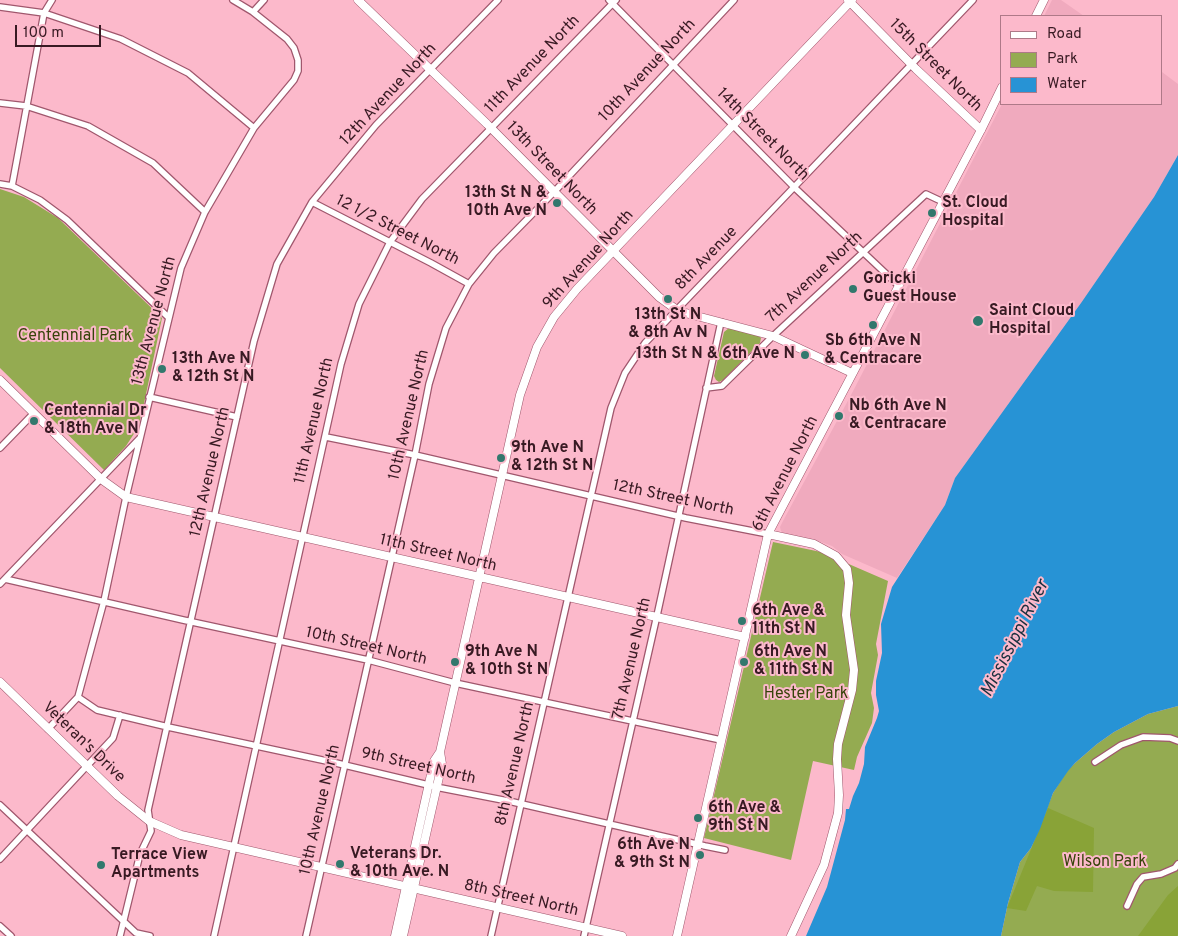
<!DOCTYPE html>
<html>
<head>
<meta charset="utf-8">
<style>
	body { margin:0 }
	#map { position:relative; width:1178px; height:936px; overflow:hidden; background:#fcb9cb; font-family:Overpass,sans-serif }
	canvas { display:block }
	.legend { position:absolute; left:1000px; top:15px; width:162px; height:90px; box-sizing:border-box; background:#fcb9cb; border:1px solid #ae7988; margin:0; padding:6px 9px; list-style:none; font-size:15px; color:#381a23 }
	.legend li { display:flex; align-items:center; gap:10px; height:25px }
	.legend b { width:25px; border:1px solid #ae7988 }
	.scale { position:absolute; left:15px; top:25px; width:86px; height:22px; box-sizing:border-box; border:2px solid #381a23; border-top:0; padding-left:6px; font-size:15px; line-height:18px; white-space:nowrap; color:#381a23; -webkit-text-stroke:4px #fcb9cb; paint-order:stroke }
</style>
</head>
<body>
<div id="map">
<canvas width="1178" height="936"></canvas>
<ul class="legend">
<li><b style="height:6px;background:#fff"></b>Road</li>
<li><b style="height:14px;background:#94ab51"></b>Park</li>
<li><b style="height:14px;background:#2793d5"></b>Water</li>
</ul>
<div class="scale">100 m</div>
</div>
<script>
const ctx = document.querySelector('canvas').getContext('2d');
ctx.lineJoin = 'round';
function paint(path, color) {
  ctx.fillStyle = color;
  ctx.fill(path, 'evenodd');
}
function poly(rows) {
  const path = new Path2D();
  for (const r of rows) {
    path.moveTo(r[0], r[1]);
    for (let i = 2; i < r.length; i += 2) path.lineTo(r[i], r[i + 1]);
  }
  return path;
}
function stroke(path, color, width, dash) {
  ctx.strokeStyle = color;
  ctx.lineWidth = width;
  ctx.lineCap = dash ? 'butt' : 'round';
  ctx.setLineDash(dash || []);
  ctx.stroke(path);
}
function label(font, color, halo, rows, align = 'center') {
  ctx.font = font + ' Overpass,sans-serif';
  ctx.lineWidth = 4;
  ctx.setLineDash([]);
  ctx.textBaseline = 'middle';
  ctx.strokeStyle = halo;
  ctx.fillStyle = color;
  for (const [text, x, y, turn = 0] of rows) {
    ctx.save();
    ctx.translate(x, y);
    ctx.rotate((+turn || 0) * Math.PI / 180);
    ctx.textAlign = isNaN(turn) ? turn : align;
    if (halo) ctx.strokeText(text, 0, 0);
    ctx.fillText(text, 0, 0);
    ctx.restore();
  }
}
const built = poly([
	[1052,0,1061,0,1084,16,1044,16],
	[1162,72,1178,84,1178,155,1154,197,1081,303,955,478,945,505,897,578,842,554,832,546,821,542,785,534,781,531,780,527,783,521,851,395,1002,104,1162,104]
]);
const green = poly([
	[0,189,24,197,58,218,162,318,142,413,137,429,126,446,104,470,0,368],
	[729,328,759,336,761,338,760,343,723,380,719,382,716,380,714,376,724,332],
	[773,542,821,552,888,581,876,644,878,655,871,693,874,708,872,723,857,757,854,770,813,761,791,860,704,838],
	[1178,706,1178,936,1001,936,1008,903,1020,862,1031,848,1053,793,1067,771,1075,763,1097,744,1114,732,1148,714]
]);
const forest = poly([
	[1048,808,1094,828,1093,892,1054,891,1037,886,1026,911,1007,908],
	[1178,886,1178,934,1177,936,1138,936,1168,895]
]);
const water = poly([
	[1178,155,1178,706,1148,714,1114,732,1097,744,1075,763,1068,771,1053,793,1040,829,1031,848,1020,862,1008,903,1001,936,806,936,827,887,845,820,846,809,849,809,853,796,859,783,864,764,865,747,877,718,879,711,876,695,876,681,882,653,881,624,892,587,945,505,955,478,1081,303,1154,197]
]);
const street = poly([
	[233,0,253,12],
	[609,0,795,188,899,286],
	[0,7,44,13,121,39,188,73,254,128],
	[0,103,26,106,88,126,153,163,205,212],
	[0,184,12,186,40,200,67,220,168,317],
	[12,186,44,13,52,0],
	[312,202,431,263,469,284],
	[706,388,722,386,773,336,926,194,943,202],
	[149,397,237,417],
	[326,437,415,455,686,518,768,534],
	[0,448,33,414],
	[5,579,183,620,368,660,455,683,721,740],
	[0,584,139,439],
	[78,697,97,710,168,727,336,763,441,788,513,802,705,846,725,850],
	[48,729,78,697,104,601,126,497,181,268,205,212,254,128,294,80,298,71,298,60,294,48,287,39,253,12,264,0],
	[1095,762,1121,745,1143,737,1170,738,1178,741],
	[0,805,136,933,150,936],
	[0,859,113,738,120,715],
	[1127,906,1137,884,1143,877,1161,874,1175,868,1178,864],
	[0,926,11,936],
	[120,936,140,854,151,831,148,810,254,341,277,264,312,202,376,125,498,0],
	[214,936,341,364,359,304,390,242,422,199,616,0],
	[306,936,415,455,429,384,446,328,469,284,494,253,554,192,734,0],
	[491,936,611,408,625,373,645,343,973,0],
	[584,936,658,611,721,322]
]);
const secondary = poly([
	[358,0,487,124,659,297,677,310,689,314,773,336,852,373],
	[848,0,916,69,981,130],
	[1036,16,1044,0],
	[0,380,101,479,126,497,745,637],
	[768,534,814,544,836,556,847,569,849,583,846,615,854,670,852,690,838,744,837,759,839,795,838,813,824,865,791,936],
	[0,682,118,796,149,821,181,835,622,936],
	[395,936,434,761,440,752],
	[403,936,442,764,440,752,520,395,537,347,554,317,577,289,852,0],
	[677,936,768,534,981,130,1002,87]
]);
const markers = [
	[557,203,5,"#32786d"],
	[932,213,5,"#32786d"],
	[853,289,5,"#32786d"],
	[668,299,5,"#32786d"],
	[978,321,6,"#32786d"],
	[873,325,5,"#32786d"],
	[805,355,5,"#32786d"],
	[162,369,5,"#32786d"],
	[839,416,5,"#32786d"],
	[34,421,5,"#32786d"],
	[501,458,5,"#32786d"],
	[742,621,5,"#32786d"],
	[455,662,5,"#32786d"],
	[744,662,5,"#32786d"],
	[698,818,5,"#32786d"],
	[700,855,5,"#32786d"],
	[340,864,5,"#32786d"],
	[101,865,5,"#32786d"]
];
const streetNames = [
	["11th Avenue North",533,65,-46],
	["15th Street North",935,66,45],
	["10th Avenue North",648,71,-47],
	["12th Avenue North",389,95,-47],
	["14th Street North",762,135,45],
	["13th Street North",551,169,46],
	["12 1/2 Street North",397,231,27],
	["8th Avenue",707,259,-46],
	["9th Avenue North",589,260,-48],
	["7th Avenue North",815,278,-43],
	["13th Avenue North",155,321,-75],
	["10th Avenue North",410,415,-77],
	["11th Avenue North",315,421,-77],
	["12th Avenue North",211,472,-77],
	["6th Avenue North",786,474,-63],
	["12th Street North",673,499,12],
	["11th Street North",438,554,13],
	["10th Street North",366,647,13],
	["7th Avenue North",633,659,-77],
	["Veteran's Drive",83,743,44],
	["8th Avenue North",516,764,-77],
	["9th Street North",418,767,13],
	["10th Avenue North",321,810,-77],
	["8th Street North",521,899,13]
];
const poiNames = [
	["13th St N &",547,194,"right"],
	["10th Ave N",547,212,"right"],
	["St. Cloud",942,204],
	["Hospital",942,222],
	["Goricki",863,280],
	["Guest House",863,298],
	["Saint Cloud",989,312],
	["Hospital",989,330],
	["13th St N",668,316,"center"],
	["& 8th Av N",668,334,"center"],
	["Sb 6th Ave N",873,342,"center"],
	["& Centracare",873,360,"center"],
	["13th St N & 6th Ave N",795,355,"right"],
	["13th Ave N",172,360],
	["& 12th St N",172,378],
	["Nb 6th Ave N",849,407],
	["& Centracare",849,425],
	["Centennial Dr",44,412],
	["& 18th Ave N",44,430],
	["9th Ave N",511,449],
	["& 12th St N",511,467],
	["6th Ave &",752,612],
	["11th St N",752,630],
	["9th Ave N",465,653],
	["& 10th St N",465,671],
	["6th Ave N",754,653],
	["& 11th St N",754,671],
	["6th Ave &",708,809],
	["9th St N",708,827],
	["6th Ave N",690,846,"right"],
	["& 9th St N",690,864,"right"],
	["Veterans Dr.",350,855],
	["& 10th Ave. N",350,873],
	["Terrace View",111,856],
	["Apartments",111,874]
];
const parkNames = [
	["Centennial Park",75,337],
	["Hester Park",806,695],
	["Wilson Park",1105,863]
];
const waterNames = [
	["Mississippi River",1016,639,-63]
];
paint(built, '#f0aabe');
paint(green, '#94ab51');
paint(forest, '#89a337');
paint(water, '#2793d5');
stroke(street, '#a0576d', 8);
stroke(secondary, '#a0576d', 9);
stroke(street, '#fff', 5.5);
stroke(secondary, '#fff', 8);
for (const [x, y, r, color] of markers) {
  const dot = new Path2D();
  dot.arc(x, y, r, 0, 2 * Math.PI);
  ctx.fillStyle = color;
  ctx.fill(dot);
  stroke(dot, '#fcb9cb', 2);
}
label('16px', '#381a23', '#fcb9cb', streetNames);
label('bold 16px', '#381a23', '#fcb9cb', poiNames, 'left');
label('16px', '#37440a', '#fcb9cb', parkNames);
label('italic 18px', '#1a303f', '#fcb9cb', waterNames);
</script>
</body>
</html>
